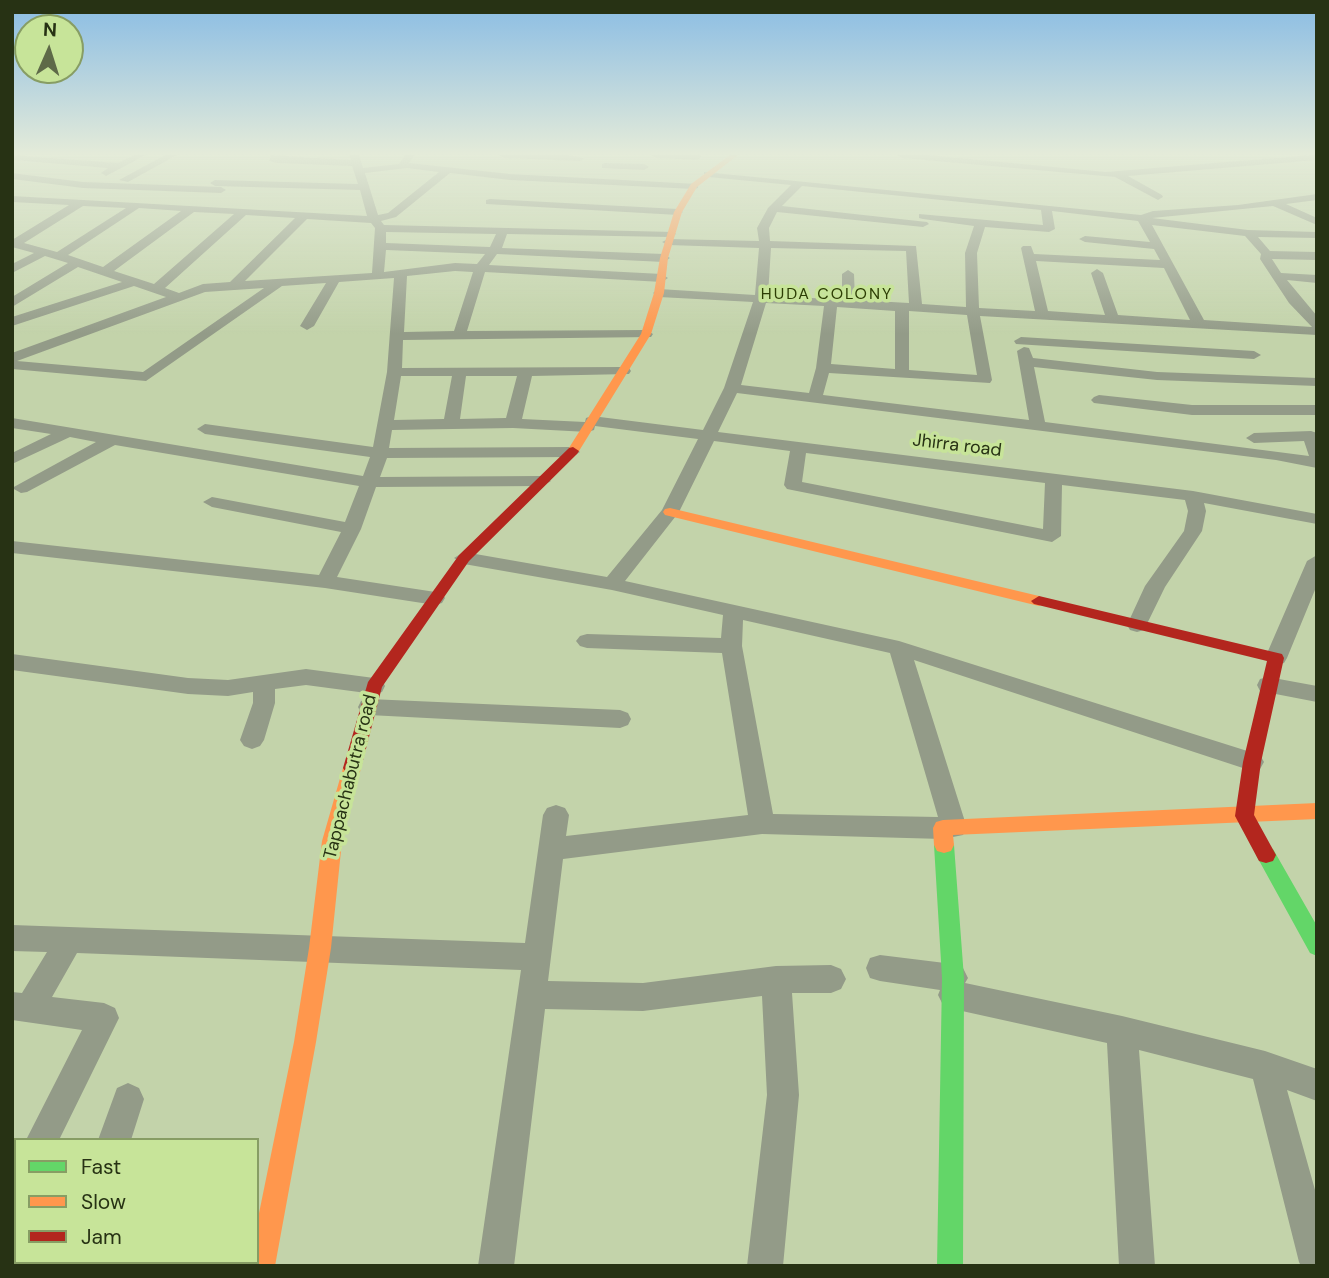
<!DOCTYPE html>
<html>
<head>
<meta charset="utf-8">
<style>
	body { margin:0 }
	#map { position:relative; width:1329px; height:1278px; overflow:hidden; background:#c3d3aa; font-family:"DM Sans",sans-serif }
	canvas { display:block }
	.frame { position:absolute; inset:0; border:14px solid #273214; pointer-events:none }
	.legend { position:absolute; left:14px; top:1138px; width:245px; height:126px; box-sizing:border-box; background:#c7e499; border:2px solid #879d64; margin:0; padding:9px 12px; list-style:none; font-size:21px; color:#273214 }
	.legend li { display:flex; align-items:center; gap:14px; height:35px }
	.legend b { width:35px; border:2px solid #879d64 }
	.north { position:absolute; left:14px; top:14px; width:70px; height:70px; box-sizing:border-box; background:#c7e499; border:2px solid #879d64; border-radius:50%; rotate:3deg; font-size:19px; font-weight:700; line-height:28px; text-align:center; color:#273214 }
	.north::after { content:''; display:block; margin:auto; width:24px; height:32px; background:#5e6a48; clip-path:polygon(50% 0,100% 100%,50% 72%,0 100%) }
</style>
</head>
<body>
<div id="map">
<canvas width="1329" height="1278"></canvas>
<div class="frame"></div>
<ul class="legend">
<li><b style="height:9px;background:#63d668"></b>Fast</li>
<li><b style="height:9px;background:#ff974d"></b>Slow</li>
<li><b style="height:9px;background:#b3261e"></b>Jam</li>
</ul>
<div class="north">N</div>
</div>
<script>
const ctx = document.querySelector('canvas').getContext('2d');
ctx.lineJoin = 'round';
function poly(rows) {
  const path = new Path2D();
  for (const r of rows) {
    path.moveTo(r[0], r[1]);
    for (let i = 2; i < r.length; i += 2) path.lineTo(r[i], r[i + 1]);
  }
  return path;
}
function paint(path, color) {
  ctx.fillStyle = color;
  ctx.fill(path, 'evenodd');
}
function label(font, color, halo, rows, align = 'center') {
  ctx.font = font + ' "DM Sans",sans-serif';
  ctx.lineWidth = 7;
  ctx.setLineDash([]);
  ctx.textBaseline = 'middle';
  ctx.strokeStyle = halo;
  ctx.fillStyle = color;
  for (const [text, x, y, turn = 0] of rows) {
    ctx.save();
    ctx.translate(x, y);
    ctx.rotate((+turn || 0) * Math.PI / 180);
    ctx.textAlign = isNaN(turn) ? turn : align;
    if (halo) ctx.strokeText(text, 0, 0);
    ctx.fillText(text, 0, 0);
    ctx.restore();
  }
}
const street = poly([
	[12,155,118,163,134,155,146,155,106,176,101,173,108,168,13,160,12,155],
	[165,155,177,155,128,182,119,180,165,155],
	[271,155,351,160,349,155,359,155,363,168,399,164,405,155,415,155,409,163,510,174,698,184,698,188,694,189,510,180,450,173,396,217,381,221,384,225,674,232,676,234,670,237,507,234,502,248,664,254,670,258,664,262,497,254,489,265,662,274,668,278,662,282,485,272,467,331,646,330,653,334,651,337,403,340,402,368,624,367,629,368,631,371,629,374,532,376,522,419,585,422,586,418,592,416,703,430,724,388,753,302,659,297,653,293,659,289,755,295,759,248,668,245,662,242,668,239,759,241,757,228,768,208,791,185,708,177,704,176,704,172,1141,215,1153,211,1238,205,1317,194,1317,200,1286,204,1317,218,1317,225,1273,206,1152,218,1248,230,1317,232,1317,238,1258,237,1270,251,1317,252,1317,260,1272,259,1281,273,1317,275,1317,283,1287,280,1317,316,1317,335,980,316,992,380,990,383,829,373,823,395,1029,420,1017,351,1024,347,1029,348,1033,358,1157,372,1317,378,1317,386,1157,380,1034,367,1045,422,1309,456,1304,441,1254,443,1246,438,1254,433,1311,431,1317,433,1317,468,1276,460,737,393,718,432,1193,491,1317,514,1317,524,1204,503,1206,511,1202,531,1165,587,1144,630,1137,632,1130,630,1127,625,1145,586,1184,531,1188,511,1185,500,1062,485,1061,536,1052,542,787,489,784,485,790,451,714,441,679,512,625,581,899,641,1260,755,1264,762,1260,769,1252,771,914,660,967,828,963,835,943,839,762,834,563,859,548,981,643,983,776,966,831,965,841,969,846,979,841,989,831,993,792,993,799,1095,783,1266,747,1266,767,1095,762,996,643,1011,545,1009,514,1266,478,1266,521,970,77,953,52,997,104,1003,115,1008,119,1018,59,1140,26,1140,82,1030,12,1020,12,992,22,993,47,952,12,951,12,925,525,943,543,815,547,808,556,805,565,808,569,815,566,836,748,815,722,653,587,648,580,646,576,641,580,636,587,634,721,638,723,615,612,590,464,564,454,558,464,552,607,577,662,510,698,439,595,426,594,430,588,432,513,428,392,430,389,448,572,447,580,452,572,457,387,458,380,477,542,476,551,481,542,486,376,487,361,529,337,577,442,593,445,598,442,603,435,605,325,588,12,553,12,541,319,575,341,532,212,507,203,502,212,497,345,522,359,486,115,445,27,492,21,493,12,488,96,442,70,437,12,464,12,453,51,434,12,428,12,418,363,476,370,457,205,434,197,429,205,424,373,447,387,372,394,278,339,282,314,326,307,330,300,326,326,283,282,286,146,381,12,369,12,353,166,297,134,286,12,326,12,317,122,282,78,267,12,307,12,297,68,263,45,256,12,273,12,264,34,253,12,247,12,240,69,205,12,202,12,196,367,216,360,190,215,186,210,183,215,180,358,184,352,166,277,163,269,161,271,155],
	[407,168,439,172,388,213,378,215,365,173,407,168],
	[802,186,1041,210,1043,225,919,214,919,218,923,219,974,226,965,253,966,307,922,304,916,246,770,241,769,228,777,212,923,227,929,224,927,222,782,206,802,186],
	[83,206,126,208,57,252,24,243,83,206],
	[139,208,181,211,103,267,68,255,139,208],
	[1052,211,1138,221,1150,242,1085,236,1079,239,1085,242,1154,249,1160,260,1034,254,1031,246,1023,246,1021,248,1035,311,979,308,977,253,985,227,1049,232,1055,229,1052,211],
	[194,212,234,214,154,284,114,271,194,212],
	[246,215,295,218,230,282,203,284,179,293,165,288,246,215],
	[307,219,371,223,375,228,372,273,245,281,307,219],
	[1152,225,1245,236,1261,254,1260,259,1289,303,1312,327,1204,320,1152,225],
	[386,232,496,234,490,247,386,243,386,232],
	[771,248,906,251,909,303,855,300,854,274,848,270,842,274,842,300,768,295,771,248],
	[386,250,485,254,477,264,455,263,384,272,386,250],
	[1036,261,1164,268,1190,320,1118,315,1103,273,1097,269,1091,273,1105,315,1048,311,1036,261],
	[455,271,473,272,454,331,404,332,407,276,455,271],
	[264,288,143,372,17,361,205,292,264,288],
	[766,303,824,306,816,368,809,393,741,385,766,303],
	[837,307,895,311,895,369,831,364,837,307],
	[909,311,967,315,977,375,909,370,909,311],
	[401,376,452,376,444,419,394,420,401,376],
	[466,376,517,376,506,418,460,419,466,376],
	[806,453,1045,483,1043,529,802,482,806,453],
	[743,620,890,653,938,817,773,814,742,646,743,620],
	[499,155,568,155,585,158,580,161,504,158,499,155],
	[651,155,699,155,702,157,697,160,656,158,651,155],
	[897,155,928,155,1106,172,1311,155,1317,155,1317,160,1128,176,1162,195,1163,197,1158,200,1115,177,902,158,897,155],
	[605,163,644,164,649,167,644,170,602,168,602,164,605,163],
	[12,173,83,182,221,187,226,190,221,193,83,188,12,179,12,173],
	[490,199,678,209,683,212,678,215,486,204,486,200,490,199],
	[1021,337,1254,351,1261,355,1254,359,1016,344,1014,341,1021,337],
	[1099,395,1192,405,1317,405,1317,415,1192,415,1094,403,1091,400,1094,397,1099,395],
	[1317,555,1317,585,1287,658,1284,663,1276,665,1268,663,1265,658,1307,561,1317,555],
	[12,654,188,678,228,680,306,669,374,678,382,680,385,686,382,692,374,694,306,685,275,689,275,703,264,740,260,746,252,749,244,746,240,740,253,703,253,692,228,696,188,694,12,670,12,654],
	[1268,677,1317,686,1317,702,1260,691,1257,685,1260,679,1268,677],
	[369,699,620,710,628,713,631,719,628,725,620,728,369,715,361,713,358,707,361,701,369,699],
	[880,955,953,964,963,968,968,978,965,983,1122,1016,1265,1051,1317,1069,1317,1101,1287,1090,1317,1197,1317,1266,1301,1266,1299,1262,1253,1079,1139,1050,1155,1266,1119,1266,1107,1043,953,1009,943,1005,938,995,940,990,880,981,870,978,866,968,870,958,880,955],
	[128,1083,139,1088,144,1099,131,1140,98,1140,117,1088,128,1083],
	[12,1172,16,1172,16,1206,12,1206,12,1172],
	[16,1236,16,1262,30,1262,29,1266,12,1266,12,1238,16,1236],
	[177,1262,255,1262,257,1266,179,1266,177,1262]
]);
const fast = poly([
	[944,837,951,839,954,845,964,978,963,1266,937,1266,942,978,934,845,937,839,944,837],
	[1266,847,1273,849,1317,926,1317,956,1310,953,1256,855,1259,849,1266,847]
]);
const slow = poly([
	[730,155,738,155,697,187,682,212,668,258,664,293,651,334,579,451,573,455,569,454,567,451,641,334,654,293,660,258,674,212,691,184,730,155],
	[670,508,1039,596,1047,601,1039,606,665,515,663,512,665,509,670,508],
	[352,761,358,763,361,768,342,841,331,948,316,1042,275,1266,249,1266,249,1262,257,1262,257,1223,294,1042,309,948,322,841,343,768,346,763,352,761],
	[1317,803,1317,819,953,835,954,845,951,851,944,853,937,851,934,845,933,828,936,822,943,820,1317,803]
]);
const jam = poly([
	[573,447,579,451,577,454,469,561,382,687,361,768,358,773,352,775,346,773,343,768,368,682,459,555,569,448,573,447],
	[1039,596,1282,654,1284,658,1261,762,1254,815,1276,855,1273,861,1266,863,1259,861,1235,816,1243,762,1267,661,1034,604,1031,601,1039,596]
]);
const farNeighbourhoodnames = [
	["HUDA COLONY",827,295]
];
const streetNames = [
	["Jhirra road",957,446,7],
	["Tappachabutra road",351,777,-76]
];
paint(street, '#939b88');
paint(fast, '#63d668');
paint(slow, '#ff974d');
paint(jam, '#b3261e');
const sky = ctx.createLinearGradient(0, 0, 0, 334);
sky.addColorStop(0, '#89bce4');
sky.addColorStop(0.46, '#e4ebd9');
sky.addColorStop(1, '#e4ebd900');
ctx.fillStyle = sky;
ctx.fillRect(0, 0, 1329, 334);
ctx.letterSpacing = '2px';
label('16px', '#2d3e04', '#c7e499', farNeighbourhoodnames);
ctx.letterSpacing = '0px';
label('18px', '#273214', '#c7e499', streetNames);
</script>
</body>
</html>
